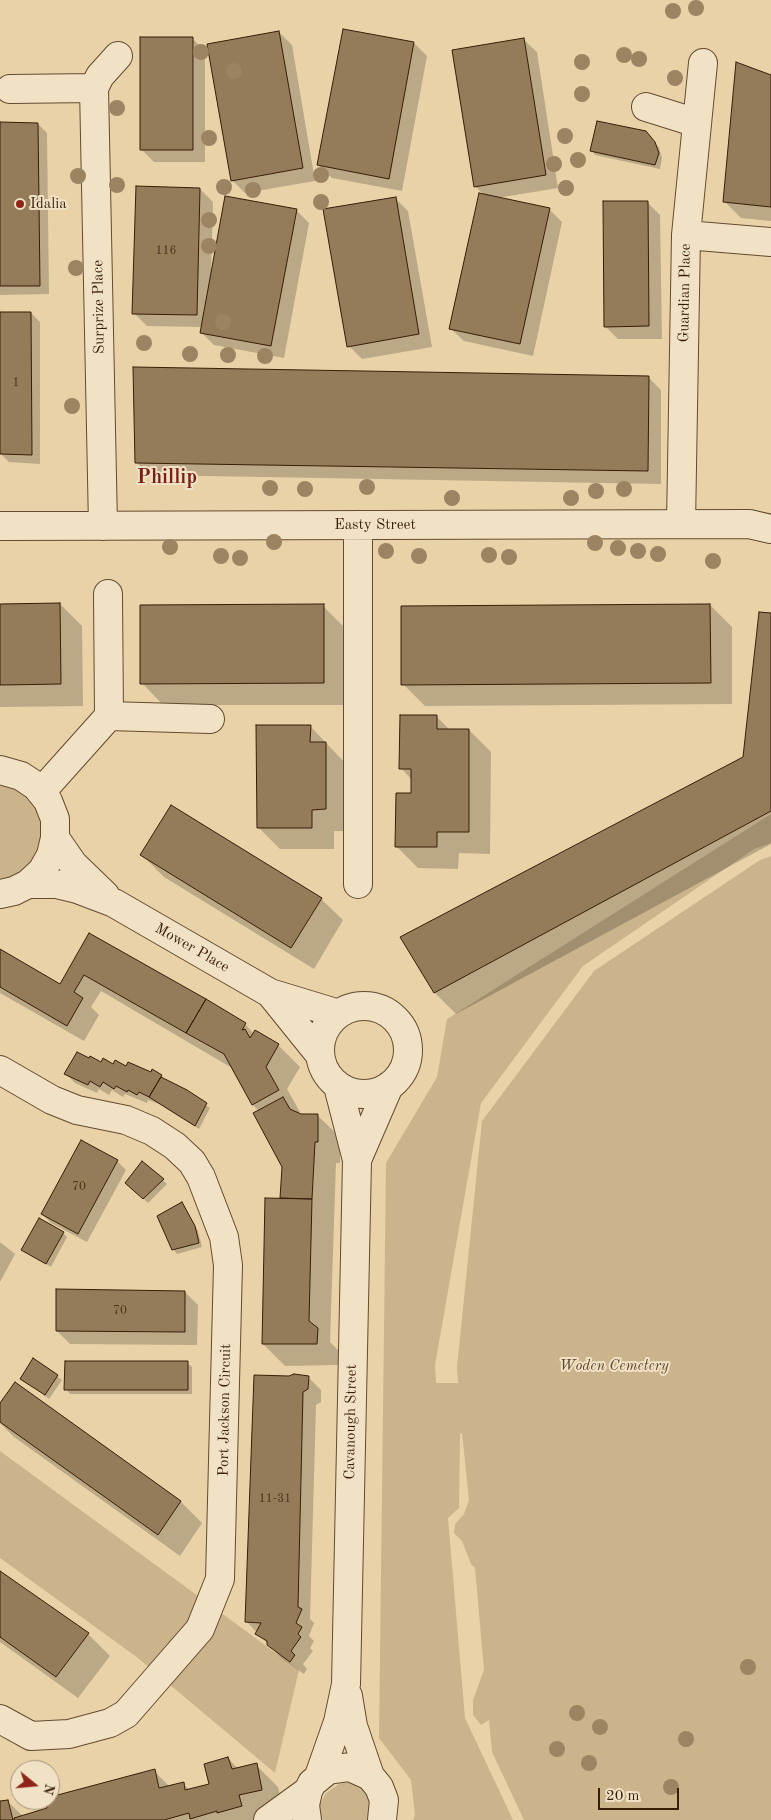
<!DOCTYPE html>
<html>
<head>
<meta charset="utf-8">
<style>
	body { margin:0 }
	#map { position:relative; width:771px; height:1820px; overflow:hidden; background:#e9d2a8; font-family:"Old Standard TT",serif }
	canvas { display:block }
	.north { position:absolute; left:10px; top:1760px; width:50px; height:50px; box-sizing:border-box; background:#f1e2c6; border:1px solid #a79379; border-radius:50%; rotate:107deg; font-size:14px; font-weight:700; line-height:20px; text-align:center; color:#381d06 }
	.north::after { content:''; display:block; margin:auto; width:18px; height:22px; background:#8f2418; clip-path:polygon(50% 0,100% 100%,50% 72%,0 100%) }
	.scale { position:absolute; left:598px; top:1788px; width:81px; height:22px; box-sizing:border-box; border:2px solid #381d06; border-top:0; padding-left:6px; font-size:15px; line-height:18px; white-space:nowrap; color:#381d06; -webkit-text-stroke:4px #f1e2c6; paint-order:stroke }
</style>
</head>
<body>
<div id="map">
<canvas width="771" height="1820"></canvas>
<div class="north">N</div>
<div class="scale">20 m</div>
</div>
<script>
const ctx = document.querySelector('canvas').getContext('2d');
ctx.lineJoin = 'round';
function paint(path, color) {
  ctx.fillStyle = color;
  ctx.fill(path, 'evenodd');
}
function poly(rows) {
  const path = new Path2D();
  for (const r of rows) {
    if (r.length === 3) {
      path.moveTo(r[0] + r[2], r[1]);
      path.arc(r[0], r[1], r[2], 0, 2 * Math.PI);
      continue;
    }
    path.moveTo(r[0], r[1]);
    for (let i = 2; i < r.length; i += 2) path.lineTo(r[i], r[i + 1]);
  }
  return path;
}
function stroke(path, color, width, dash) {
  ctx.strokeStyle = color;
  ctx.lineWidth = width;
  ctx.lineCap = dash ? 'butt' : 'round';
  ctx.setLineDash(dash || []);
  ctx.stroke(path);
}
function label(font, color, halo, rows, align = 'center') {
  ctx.font = font + ' "Old Standard TT",serif';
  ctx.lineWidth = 4;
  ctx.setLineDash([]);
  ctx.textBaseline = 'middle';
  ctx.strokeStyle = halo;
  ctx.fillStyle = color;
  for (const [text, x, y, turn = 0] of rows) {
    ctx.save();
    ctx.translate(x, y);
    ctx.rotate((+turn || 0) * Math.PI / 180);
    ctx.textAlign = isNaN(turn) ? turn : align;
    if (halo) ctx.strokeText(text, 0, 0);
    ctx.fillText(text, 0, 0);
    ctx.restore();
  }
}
const green = poly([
	[0,778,24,786,48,823,42,863,0,890],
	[771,814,771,843,754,849,583,966,481,1103,435,1365,436,1383,458,1383,457,1367,482,1121,594,971,760,860,771,856,771,1820,524,1820,492,1752,489,1720,481,1725,473,1715,473,1700,484,1670,475,1568,471,1564,462,1541,454,1533,455,1524,464,1514,469,1500,462,1433,460,1434,459,1508,448,1518,465,1718,513,1820,413,1820,415,1815,411,1780,379,1738,386,1163,437,1077,447,1019],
	[0,1451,299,1670,275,1773,138,1658,0,1558],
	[349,1782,368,1791,373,1820,323,1820,320,1814,320,1804,326,1793,339,1784]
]);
const shadow = poly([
	[279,32,292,45,315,181,245,193,232,180],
	[192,38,205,51,205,162,154,162,141,149],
	[523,39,537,52,558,188,497,198,549,209,562,222,533,356,464,341,450,328,484,195,475,186],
	[414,43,427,56,402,191,332,178,318,165],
	[771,76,771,221,741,218,725,202],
	[0,124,38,124,47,133,49,294,0,295],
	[650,137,659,148,662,158,660,169,595,155,591,150],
	[200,189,213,202,211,271,296,210,309,223,284,358,214,345,201,332,202,327,147,326,134,313],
	[395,198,408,211,432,347,362,359,349,346],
	[647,202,660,215,662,339,618,339,605,326],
	[0,313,31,313,40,322,40,464,9,462,0,453],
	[648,377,661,390,661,484,149,475,136,462],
	[60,604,82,626,83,706,0,707,0,605],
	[710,605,732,627,732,704,425,706,403,684],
	[323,606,345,628,345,705,163,705,142,683],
	[771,614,771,844,456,1014,434,992,744,757],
	[436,716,450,730,469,730,491,752,490,854,459,853,458,869,418,868,396,846,412,795,412,780,401,768],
	[310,726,347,765,348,831,334,831,334,849,280,849,258,827],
	[142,855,321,899,343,920,314,969,164,877],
	[89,935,245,1024,254,1034,256,1032,278,1045,300,1067,287,1089,300,1112,297,1114,318,1116,340,1137,340,1163,336,1163,330,1342,339,1351,338,1365,285,1366,263,1344,281,1200,283,1167,259,1111,253,1105,232,1068,101,991,91,1007,99,1015,84,1041,0,993,0,950,60,985],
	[101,1063,151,1074,153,1071,210,1108,199,1129,159,1104,148,1100,147,1103,125,1094,123,1097,112,1090,109,1095,99,1089,97,1093,75,1083,66,1074],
	[117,1161,126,1170,87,1242,51,1223,42,1214],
	[163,1180,167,1184,148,1203,131,1187],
	[182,1203,198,1231,202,1247,177,1254,173,1249],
	[63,1233,67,1237,51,1267,23,1250],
	[0,1242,15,1254,0,1282],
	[185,1292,198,1305,197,1345,70,1344,57,1331],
	[34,1360,62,1380,49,1399,21,1378],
	[187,1363,192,1367,192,1394,70,1394,66,1389],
	[255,1376,308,1377,321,1390,321,1402,316,1405,310,1619,314,1623,309,1636,314,1641,310,1648,313,1651,303,1664,307,1669,304,1674,281,1658,247,1622],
	[0,1405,180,1501,202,1523,180,1556,14,1437,0,1423],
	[0,1572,88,1634,110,1656,78,1698,0,1642],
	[228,1758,238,1769,256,1765,278,1787,284,1811,261,1820,0,1820,0,1803,7,1801,23,1816,49,1809,47,1800,50,1798,154,1771,170,1787,183,1784,190,1790,210,1785]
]);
const building = poly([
	[343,29,414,42,389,179,317,165,343,29],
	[279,31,303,168,231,181,207,44,279,31],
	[140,37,193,37,193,150,140,150,140,37],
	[524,38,546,175,474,187,452,50,524,38],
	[736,62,771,75,771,207,723,202,736,62],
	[597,121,646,131,655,142,659,153,655,165,590,151,597,121],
	[0,122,38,123,40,286,0,286,0,122],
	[136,186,200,188,197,315,132,314,136,186],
	[479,193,550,208,520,344,449,329,479,193],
	[225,196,297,209,271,346,200,333,225,196],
	[396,197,419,334,347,347,323,209,396,197],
	[603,201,648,201,649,326,604,327,603,201],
	[0,312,31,312,32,455,0,454,0,312],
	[133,367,649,376,648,471,135,463,133,367],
	[60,603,61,684,0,685,0,604,60,603],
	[324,604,324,683,140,684,140,605,324,604],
	[710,604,711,683,401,685,401,606,710,604],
	[759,612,771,613,771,811,434,993,400,937,743,757,759,612],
	[400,715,437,715,437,729,469,729,469,832,437,832,437,847,395,847,396,793,411,793,411,769,399,769,400,715],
	[256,725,311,725,310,742,326,742,326,809,312,810,312,828,257,828,256,725],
	[171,805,322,898,291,948,140,855,171,805],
	[89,933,206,999,186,1033,84,975,74,992,83,998,67,1026,0,987,0,949,60,984,89,933],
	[206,999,246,1023,242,1030,245,1029,250,1038,255,1030,279,1044,266,1067,279,1090,252,1105,224,1054,186,1033,206,999],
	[77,1052,89,1058,90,1056,101,1062,103,1058,113,1064,115,1060,126,1066,128,1062,151,1072,152,1069,162,1075,149,1097,139,1092,137,1095,128,1090,127,1092,116,1086,114,1089,103,1082,100,1087,90,1081,88,1085,64,1074,77,1052],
	[161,1077,187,1090,207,1103,195,1126,149,1097,161,1077],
	[283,1097,290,1109,301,1114,318,1114,318,1142,315,1142,312,1199,280,1198,282,1167,253,1113,283,1097],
	[81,1140,118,1160,78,1234,41,1214,81,1140],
	[142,1161,164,1179,143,1199,125,1183,142,1161],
	[265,1198,312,1199,309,1321,318,1328,317,1344,262,1344,265,1198],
	[182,1202,195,1226,199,1243,172,1250,157,1216,182,1202],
	[39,1218,64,1232,46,1264,21,1250,39,1218],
	[56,1289,185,1291,185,1332,56,1331,56,1289],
	[33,1358,58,1375,45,1395,20,1379,33,1358],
	[65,1361,188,1361,188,1390,64,1390,65,1361],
	[294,1374,309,1376,308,1389,303,1392,298,1607,302,1609,296,1623,302,1627,298,1634,301,1637,291,1651,295,1655,290,1662,267,1645,267,1641,255,1634,261,1623,245,1622,254,1375,289,1376,294,1374],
	[15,1382,181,1501,158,1535,0,1422,0,1403,15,1382],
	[0,1571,89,1633,56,1677,0,1637,0,1571],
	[228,1757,232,1769,257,1763,262,1790,239,1795,242,1806,217,1813,217,1811,190,1819,189,1813,164,1820,14,1820,14,1818,47,1808,45,1800,50,1800,50,1797,155,1769,159,1788,184,1782,185,1790,209,1784,204,1764,228,1757],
	[8,1800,13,1820,0,1820,0,1801,8,1800]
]);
const minor = poly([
	[10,89,94,88],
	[646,107,697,123],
	[686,235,771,242],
	[681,524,686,235,703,63],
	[358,525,358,884],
	[0,526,749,524,771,529],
	[103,526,94,88,100,76,118,56],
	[108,594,109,716],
	[0,770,21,776,36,786,48,801,55,819,55,838,51,855,42,871,28,884,14,891,0,894],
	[41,792,109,716,210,719],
	[55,838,73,864,105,895],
	[28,884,56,884,77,889,114,903,270,993,339,1014],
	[270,993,320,1055],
	[364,1050,44],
	[0,1070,52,1100,77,1110,126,1120,152,1131,175,1146,192,1162,201,1177,224,1237,228,1265,220,1579,200,1629,126,1714,110,1723,69,1734,31,1736,0,1719],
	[357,1160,389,1086],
	[348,1696,353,1726,370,1776],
	[319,1776,338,1722,346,1684,357,1160,338,1086],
	[268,1820,308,1791],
	[307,1820,305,1805,308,1791,312,1783,328,1770,350,1767,370,1776,379,1787,384,1800,382,1820]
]);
const trees = [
	[696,8],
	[673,11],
	[201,52],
	[624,55],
	[639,59],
	[582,62],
	[234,71],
	[675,78],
	[582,94],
	[117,108],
	[565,136],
	[209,138],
	[578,160],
	[554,164],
	[321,175],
	[78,176],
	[117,185],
	[224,187],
	[566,188],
	[253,190],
	[321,202],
	[209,220],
	[209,246],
	[76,268],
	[223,322],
	[144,343],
	[190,354],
	[228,355],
	[265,356],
	[72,406],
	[367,487],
	[270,488],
	[305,489],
	[624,489],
	[596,491],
	[452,498],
	[571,498],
	[274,542],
	[595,543],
	[170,547],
	[618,548],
	[386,551],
	[638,551],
	[658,554],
	[489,555],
	[221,556],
	[419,556],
	[509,557],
	[240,558],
	[713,561],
	[748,1667],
	[577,1713],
	[600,1727],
	[686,1739],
	[557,1749],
	[589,1763],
	[671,1787]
];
const markers = [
	[20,204,5,"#8f2418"]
];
const numberNames = [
	["116",166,251],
	["1",16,383],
	["70",79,1187],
	["70",120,1311],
	["11-31",275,1499]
];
const poiNames = [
	["Idalia",30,204]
];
const streetNames = [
	["Guardian Place",685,293,-89],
	["Surprize Place",99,307,-91],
	["Easty Street",375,525],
	["Mower Place",192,948,30],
	["Port Jackson Circuit",225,1410,-89],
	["Cavanough Street",351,1422,-89]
];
const parkNames = [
	["Woden Cemetery",614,1366]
];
const districtNames = [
	["Phillip",167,478]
];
paint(green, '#cbb38c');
paint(shadow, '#0003');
paint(building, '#947b5a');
stroke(building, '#381d06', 1);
stroke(minor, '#644a2e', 30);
stroke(minor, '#f1e2c6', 28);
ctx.fillStyle = '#9c8362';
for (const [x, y] of trees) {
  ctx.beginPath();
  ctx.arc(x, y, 8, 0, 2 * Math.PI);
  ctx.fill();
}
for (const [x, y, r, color] of markers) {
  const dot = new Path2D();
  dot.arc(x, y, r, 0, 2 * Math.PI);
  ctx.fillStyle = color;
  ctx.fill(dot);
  stroke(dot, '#f1e2c6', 2);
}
label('12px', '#4f341b', null, numberNames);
label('15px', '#381d06', '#f1e2c6', poiNames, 'left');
label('15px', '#381d06', '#f1e2c6', streetNames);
label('italic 15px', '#5d4228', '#f1e2c6', parkNames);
label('bold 20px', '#7a1f14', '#f1e2c6', districtNames);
</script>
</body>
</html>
